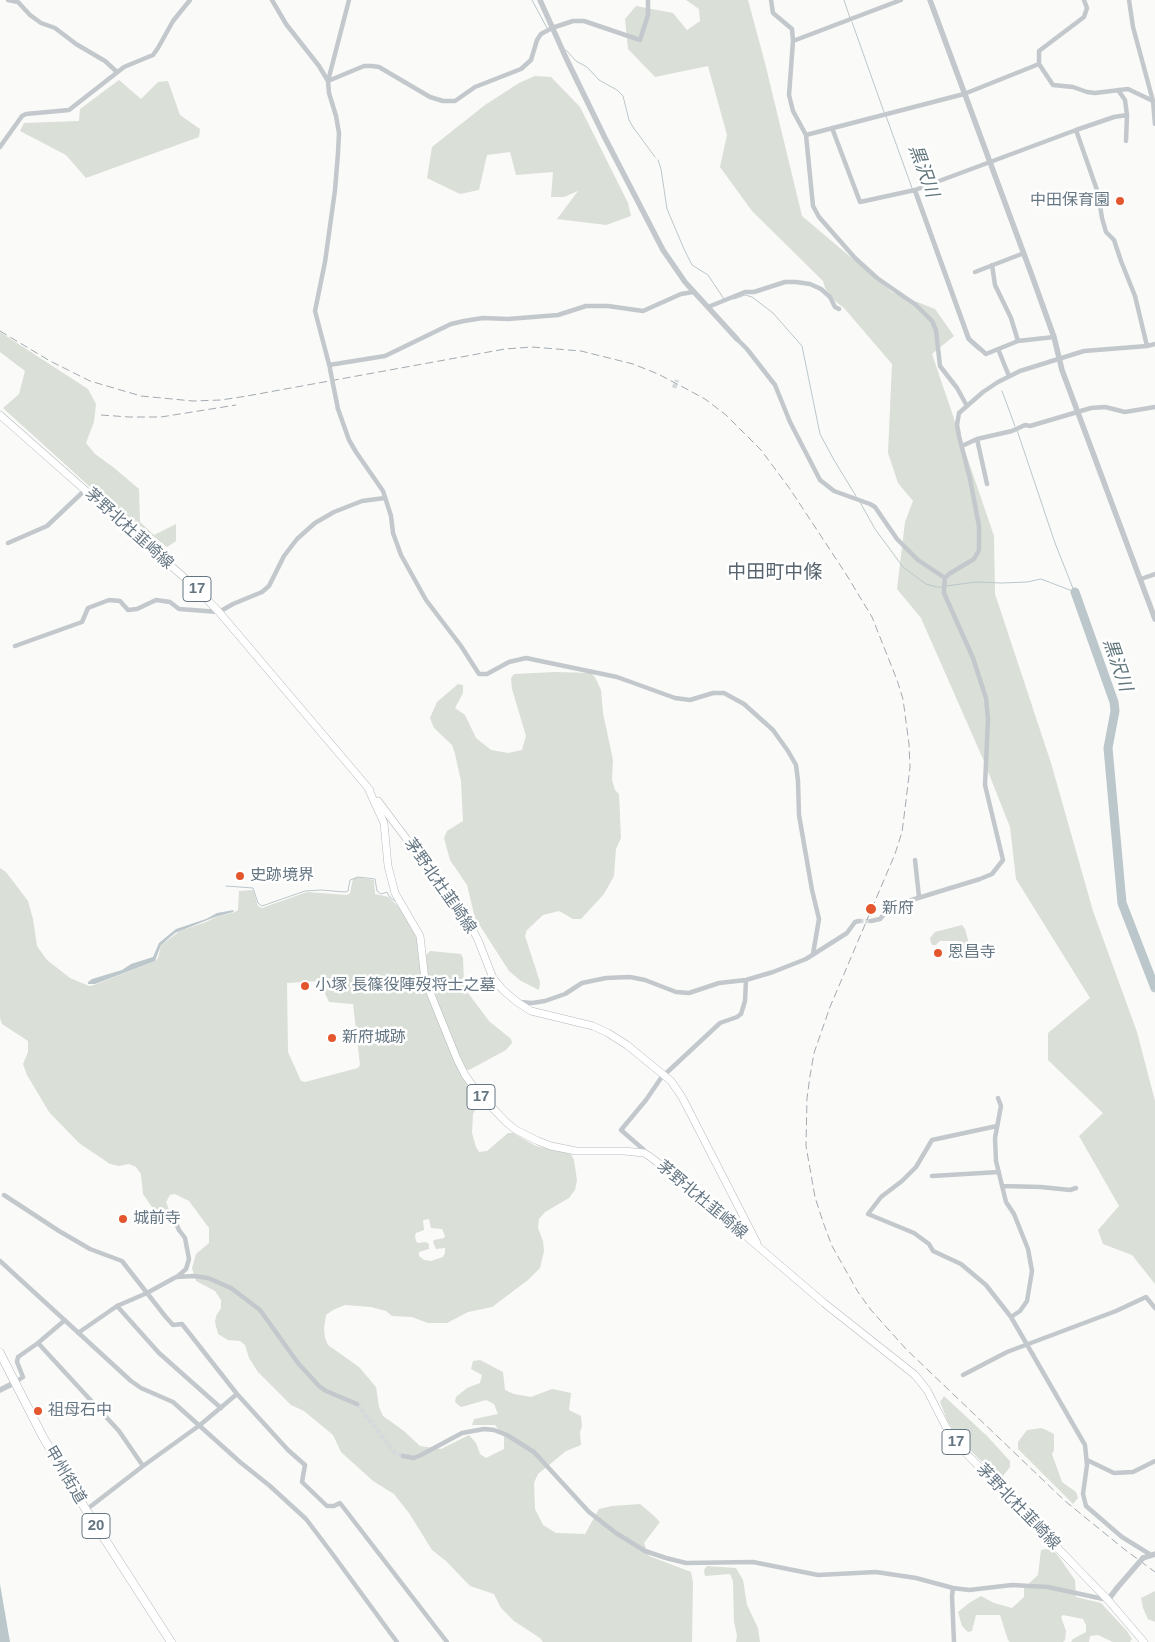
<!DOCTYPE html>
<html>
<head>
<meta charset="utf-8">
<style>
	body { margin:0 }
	canvas { display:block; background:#fafaf8 }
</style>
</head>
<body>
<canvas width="1155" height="1642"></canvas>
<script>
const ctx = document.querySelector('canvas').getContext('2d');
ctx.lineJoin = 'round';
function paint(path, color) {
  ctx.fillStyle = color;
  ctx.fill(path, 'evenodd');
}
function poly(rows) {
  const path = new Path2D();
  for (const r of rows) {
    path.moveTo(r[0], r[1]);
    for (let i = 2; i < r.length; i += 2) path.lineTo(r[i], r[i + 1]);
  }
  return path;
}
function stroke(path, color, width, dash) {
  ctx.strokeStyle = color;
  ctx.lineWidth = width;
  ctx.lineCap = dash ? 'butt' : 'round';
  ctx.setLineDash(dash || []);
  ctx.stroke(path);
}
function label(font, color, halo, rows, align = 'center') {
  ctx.font = font + ' Arial,"Noto Sans JP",sans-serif';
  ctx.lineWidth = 5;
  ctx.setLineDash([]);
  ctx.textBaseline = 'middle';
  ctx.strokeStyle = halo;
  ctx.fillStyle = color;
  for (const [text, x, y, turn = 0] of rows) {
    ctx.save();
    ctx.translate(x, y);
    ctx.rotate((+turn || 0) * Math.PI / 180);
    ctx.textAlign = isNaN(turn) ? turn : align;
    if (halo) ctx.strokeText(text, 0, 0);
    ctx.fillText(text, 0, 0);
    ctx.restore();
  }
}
const green = poly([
	[686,0,748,0,765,63,802,216,892,292,935,309,954,336,932,354,994,536,995,594,1051,763,1093,911,1137,1032,1155,1101,1155,1284,1132,1255,1103,1244,1098,1230,1119,1206,1079,1136,1103,1113,1048,1060,1048,1033,1090,998,1016,879,1010,827,983,759,921,618,897,589,905,522,913,501,898,483,888,453,892,364,844,308,835,301,825,288,823,281,752,211,720,167,727,135,708,66,655,77,628,49,625,19,636,6,673,13,687,30,700,21,699,9],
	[535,76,551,77,580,107,628,203,631,216,606,225,557,219,578,191,564,197,551,197,553,172,516,175,510,152,487,155,479,190,460,194,427,178,432,147,485,105,519,83],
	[119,80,141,99,158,82,168,81,180,115,200,129,199,137,86,178,66,155,20,131,24,123,79,121,80,109],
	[0,332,88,389,96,404,94,422,86,443,95,454,113,467,139,489,140,522,154,535,176,524,176,541,167,547,90,487,3,408,19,394,25,371,0,352],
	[555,672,591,673,595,677,601,690,603,713,613,760,612,780,615,790,619,794,621,838,616,849,614,876,604,894,581,919,573,919,559,911,543,915,527,930,525,936,540,982,539,990,521,981,509,971,475,918,467,885,450,860,444,838,447,831,463,821,461,781,455,754,452,745,434,728,430,718,437,702,458,684,463,685,463,693,455,708,465,715,476,738,491,750,508,753,522,750,526,736,512,689,511,678,514,674],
	[0,868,6,872,28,901,33,919,37,946,47,960,70,978,89,986,94,985,155,961,158,958,161,945,180,931,206,922,216,917,235,912,238,910,239,891,253,890,258,906,262,908,307,892,347,895,350,893,353,879,356,877,374,880,375,894,389,897,399,907,415,931,418,943,422,975,465,1080,477,1098,478,1104,473,1114,472,1133,476,1147,479,1152,487,1151,508,1133,513,1133,536,1146,571,1154,574,1160,577,1180,575,1190,569,1198,545,1212,539,1219,538,1228,543,1241,544,1251,540,1268,528,1280,492,1307,468,1312,447,1323,428,1323,412,1317,392,1316,386,1311,371,1307,345,1305,333,1310,326,1315,324,1328,325,1338,328,1345,359,1367,376,1387,379,1407,383,1416,404,1431,420,1446,441,1449,469,1435,476,1443,480,1454,486,1458,504,1449,504,1437,495,1425,472,1425,474,1419,498,1414,494,1404,486,1400,461,1407,455,1402,456,1397,467,1388,480,1383,482,1375,471,1369,473,1361,480,1360,503,1372,505,1390,514,1394,531,1397,552,1389,571,1393,569,1410,581,1416,582,1426,580,1432,581,1445,566,1451,538,1474,534,1483,535,1509,543,1525,556,1533,585,1534,599,1509,612,1506,640,1504,653,1515,660,1522,644,1543,649,1556,691,1572,693,1582,692,1642,543,1642,540,1638,514,1621,501,1608,494,1594,470,1586,446,1561,432,1550,409,1513,394,1494,373,1481,341,1452,333,1435,304,1411,291,1405,258,1372,249,1358,245,1345,240,1341,228,1340,218,1334,215,1322,216,1316,221,1308,221,1300,215,1291,196,1281,192,1268,196,1254,209,1243,209,1228,189,1201,175,1194,170,1195,166,1202,170,1212,170,1216,164,1217,156,1213,143,1194,141,1174,136,1167,129,1164,119,1166,110,1164,79,1143,49,1112,27,1075,23,1064,28,1052,28,1041,2,1024,0,1018],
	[319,981,329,1002,353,1004,360,1065,358,1068,305,1082,301,1081,288,1052,287,983],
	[429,1219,431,1228,442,1229,445,1236,444,1238,434,1240,433,1242,436,1249,445,1248,445,1253,443,1257,431,1261,424,1260,419,1256,419,1252,429,1249,429,1244,426,1242,418,1243,416,1241,415,1236,416,1233,424,1230,423,1220],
	[962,925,965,929,972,954,965,954,964,950,958,941,940,941,936,945,932,945,931,943,930,938,935,932],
	[430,951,461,954,463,958,464,984,468,993,489,1021,511,1039,512,1043,506,1050,469,1070,465,1069,454,1045,428,978,426,955],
	[944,1396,987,1436,1010,1461,1010,1467,1003,1476,997,1477,960,1440,948,1422,940,1402],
	[1042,1428,1054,1434,1054,1450,1052,1454,1062,1482,1076,1492,1078,1498,1073,1504,1018,1449,1018,1442,1027,1430],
	[1047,1549,1053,1550,1059,1557,1075,1580,1076,1597,1101,1603,1127,1631,1132,1639,1130,1642,1113,1642,1098,1635,1090,1636,1089,1642,1071,1642,1073,1639,1086,1632,1086,1625,1083,1619,1063,1615,1061,1617,1066,1631,1065,1640,1063,1642,1010,1642,1008,1640,1000,1615,976,1615,972,1631,968,1632,962,1626,958,1612,969,1603,981,1596,994,1603,1012,1608,1024,1597,1024,1588,1038,1575,1041,1550],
	[707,1566,736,1568,743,1580,747,1605,758,1628,760,1642,736,1642,737,1635,734,1622,733,1581,730,1574,705,1576,704,1570],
	[1155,1591,1155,1622,1148,1619,1143,1608,1141,1598]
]);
const water = poly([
	[234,910,233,912,215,917,175,933,161,945,155,961,95,984,88,984,88,982,92,979,122,970,131,964,153,957,159,943,176,929,206,919,217,913],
	[0,1584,10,1642,0,1642]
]);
const stream = poly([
	[532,0,547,28],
	[844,0,850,18],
	[852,22,884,112],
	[566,50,576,61,587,67,599,80,617,90,623,96,629,120,633,127,655,157],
	[886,116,967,340,978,350],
	[658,160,661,169,667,209,684,249,692,265,708,275,724,299],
	[734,299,745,295,752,297,773,313,802,346,820,434,834,460,856,496],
	[1002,391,1015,426],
	[1017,430,1055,543,1074,591],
	[860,502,875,529,903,567,926,584,936,587,942,587],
	[946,586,976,582,1002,583,1027,582,1041,579,1075,592],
	[226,886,253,888,258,903,262,906,305,891,321,890,345,892,348,891,350,880,358,877,375,879,377,891,381,894,387,892,389,896,395,901]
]);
const river = poly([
	[1075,592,1114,702,1115,711,1108,748,1122,903,1155,988]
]);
const minorTunnel = poly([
	[674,388,677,380],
	[859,921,871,921],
	[357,1404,394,1452,403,1456]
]);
const minor = poly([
	[8,0,18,2,30,15,41,23,55,28,76,44,105,61,117,72],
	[272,0,286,24,319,66,328,81],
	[771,0,773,13,792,29,793,41,789,95,793,111,806,135,813,206,819,217,855,258,877,278,916,305,932,321,936,330,940,366,957,388,967,406],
	[1129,0,1133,27,1153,101,1155,124],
	[793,41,901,0],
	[1039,64,1039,51,1084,17,1087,8,1084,0],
	[328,81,364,66,372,66,379,67,430,97,443,101,455,101,475,87,521,69,531,60,537,40,541,34,552,28,573,21,584,21,640,40,648,15,648,0],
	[1118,90,1125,100,1127,115,1126,141],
	[832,128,860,202,915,190,1076,130,1114,117,1127,115],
	[1076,130,1098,193,1102,218,1106,232,1114,240,1121,261,1135,296,1147,346],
	[806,135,964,94,1039,64,1053,85,1073,87,1087,92,1095,93,1128,89,1153,101],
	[0,147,22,116,26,114,69,110,124,67,153,55,158,48,173,21,190,0],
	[915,190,969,339,986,354,1018,341,1054,337],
	[992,265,995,285,1011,318,1018,341],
	[975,272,1024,253],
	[708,307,745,292,754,292,785,282,796,282,810,284,821,289,830,297,835,307,839,309],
	[737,339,747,349,775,385,790,422,820,480,834,491,870,504,875,507,897,539,918,560,945,578],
	[998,349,1009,376],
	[329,365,385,356,451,324,464,321,483,318,508,319,558,315,586,306,608,306,643,311,681,294,693,292],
	[330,368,315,311,325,262,335,190,338,153,339,133,336,116,329,93,328,81,349,0],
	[338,409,349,440,356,452,383,491,391,516,393,533,401,555,426,600,461,646,479,674,487,674,509,662,526,658,617,677,675,698,690,700,713,693,724,693,744,704,773,730,788,751,796,765,798,781,799,815,812,890,819,919,813,954],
	[977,439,987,484],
	[962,446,977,439,1012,431,1025,425,1030,426,1091,408,1105,407,1125,412,1155,407],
	[8,543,47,526,85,490],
	[1141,579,1155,574],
	[15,646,82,622,88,608,109,600,120,601,128,610,137,609,156,600,170,602,179,609,219,612,233,604,262,592,269,586,284,556,297,539,315,523,334,512,362,501,385,498],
	[915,860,919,897],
	[871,921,880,919,885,913,905,902,980,879,992,874,1003,860,985,785,988,719,986,698,973,658,944,593,944,588,945,578,949,574,974,559,979,550,979,526,970,479,959,436,957,425,959,413,983,392,998,382,1020,371,1084,351,1147,346,1155,344],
	[520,1002,532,1003,545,1001,565,994,582,983,606,978,630,977,645,980,676,992,689,993,719,983,746,980,773,972,806,959,847,933,855,922,859,921],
	[998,1098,1001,1106,995,1138,996,1161,1006,1202,1014,1214,1028,1249,1032,1271,1027,1301,1020,1311,1011,1317],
	[997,1126,932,1140,916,1167,902,1181,881,1197,868,1214,914,1233,929,1244,933,1251,961,1264,986,1285,1011,1317,1085,1445,1087,1465,1083,1494,1086,1506,1122,1537,1151,1555],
	[644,1153,644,1150,621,1130,646,1100,661,1078,720,1023,737,1017,741,1014,745,1001,746,980],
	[932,1176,999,1172],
	[1002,1186,1041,1187,1070,1190,1076,1188],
	[4,1195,59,1231,90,1249,122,1261,165,1316,173,1325,182,1324,237,1394,288,1450,305,1465,302,1482,327,1506,334,1506,340,1503,447,1642],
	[175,1211,174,1219,179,1230,185,1238,189,1259,186,1269,177,1277],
	[0,1261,131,1381,141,1388,173,1402,240,1462,270,1486,306,1519,331,1552,397,1642],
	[117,1306,159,1353,221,1408],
	[78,1333,117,1306,147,1293,176,1277,194,1276,208,1278,231,1288,260,1310,298,1363,319,1386,326,1391,357,1404],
	[38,1343,119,1431,143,1466],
	[963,1375,1007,1352,1116,1311,1146,1297,1155,1308],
	[14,1383,23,1377,17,1362,18,1357,38,1343,65,1320],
	[403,1456,414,1458,421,1455,462,1433,484,1429,494,1430,507,1435,534,1452,589,1512,616,1533,645,1551,666,1558,686,1563,753,1562,818,1575,876,1572,916,1578,953,1588,969,1590,1012,1585,1048,1587,1108,1600],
	[1087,1460,1114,1473,1133,1472,1155,1461],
	[86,1510,143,1466,200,1425,237,1394],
	[953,1588,952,1596,954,1642]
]);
const tertiary = poly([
	[540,0,566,58,605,138,663,250,685,282,737,339],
	[930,0,1031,273,1054,337,1062,370,1155,619],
	[0,1390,14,1383],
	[1143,1558,1155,1554],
	[1108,1600,1117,1588]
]);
const primary = poly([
	[0,415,195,587,219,612,370,790],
	[368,788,384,823,388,866,395,893,420,936,425,980,457,1059,465,1075,478,1093,506,1122,516,1130,538,1141,551,1146,576,1151,624,1151,644,1153,649,1156,677,1177,824,1303,915,1375,927,1390,946,1427,961,1448,1108,1600,1144,1642],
	[378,801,467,919,478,940,493,978,503,990,517,1002,531,1011,593,1026,608,1033,627,1045,671,1081,682,1097,757,1243]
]);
const trunk = poly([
	[0,1353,43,1437,86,1510,171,1642]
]);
const rail = poly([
	[0,331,50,361,90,381,141,396,193,401,221,400,247,396,505,349,532,347,581,351,633,364,658,374,681,386,705,399,726,415,761,450,790,489,846,574,872,617,897,680,903,699,909,744,910,767,905,809,902,832,895,854,830,1007,814,1053,810,1076,807,1098,806,1146,815,1197,823,1222,832,1246,858,1292,871,1310,906,1349,1065,1501,1124,1549,1155,1572],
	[101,415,129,417,161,417,236,405]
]);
const minorBridge = poly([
	[330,369,338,409]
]);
const tertiaryBridge = poly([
	[1117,1588,1143,1558]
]);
const markers = [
	[1120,201,5,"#e4572e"],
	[240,876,5,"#e4572e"],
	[871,909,6,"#e4572e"],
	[938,953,5,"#e4572e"],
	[305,986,5,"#e4572e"],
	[332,1038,5,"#e4572e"],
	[123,1219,5,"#e4572e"],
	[38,1411,5,"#e4572e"]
];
const shields = [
	[197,589,28],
	[481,1097,28],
	[956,1442,28],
	[96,1526,28]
];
const shieldNames = [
	["17",197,589],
	["17",481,1097],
	["17",956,1442],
	["20",96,1526]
];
const poiNames = [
	["中田保育園",1110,201,"right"],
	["史跡境界",250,876],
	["新府",882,909],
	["恩昌寺",948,953],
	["小塚 長篠役陣歿将士之墓",315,986],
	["新府城跡",342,1038],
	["城前寺",133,1219],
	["祖母石中",48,1411]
];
const streetNames = [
	["茅野北杜韮崎線",129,529,42],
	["茅野北杜韮崎線",440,886,55],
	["茅野北杜韮崎線",702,1200,40],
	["甲州街道",65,1475,59],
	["茅野北杜韮崎線",1018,1507,46]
];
const waterNames = [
	["黒沢川",923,171,70],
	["黒沢川",1117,665,71]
];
const quarterNames = [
	["中田町中條",775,573]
];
paint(green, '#dadfd7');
paint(water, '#bbc7cb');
stroke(stream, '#bbc7cb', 1);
stroke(river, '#bbc7cb', 9);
stroke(minorTunnel, '#d5d9db', 4.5, [4.5, 2]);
stroke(primary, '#b5babe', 8);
stroke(trunk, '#b4b9bd', 9);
stroke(minor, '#c3c8cc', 4.5);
stroke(tertiary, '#c3c8cc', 5.5);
stroke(primary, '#fff', 7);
stroke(trunk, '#fff', 8);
stroke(rail, '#a2aab0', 1, [8, 4]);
stroke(minorBridge, '#c3c8cc', 4.5);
stroke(tertiaryBridge, '#c3c8cc', 5.5);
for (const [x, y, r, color] of markers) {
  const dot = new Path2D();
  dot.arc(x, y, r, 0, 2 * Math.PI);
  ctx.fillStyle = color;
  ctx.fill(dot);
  stroke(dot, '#fff', 2);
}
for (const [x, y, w] of shields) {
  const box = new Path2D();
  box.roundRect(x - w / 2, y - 12.5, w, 25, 4);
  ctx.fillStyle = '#fff';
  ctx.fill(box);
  stroke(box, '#657683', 1);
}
label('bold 15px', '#657683', null, shieldNames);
label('16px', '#657683', '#fff', poiNames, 'left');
label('16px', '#657683', '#fff', streetNames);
label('italic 18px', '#60757c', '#fff', waterNames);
label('19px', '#57646e', '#fff', quarterNames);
</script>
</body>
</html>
